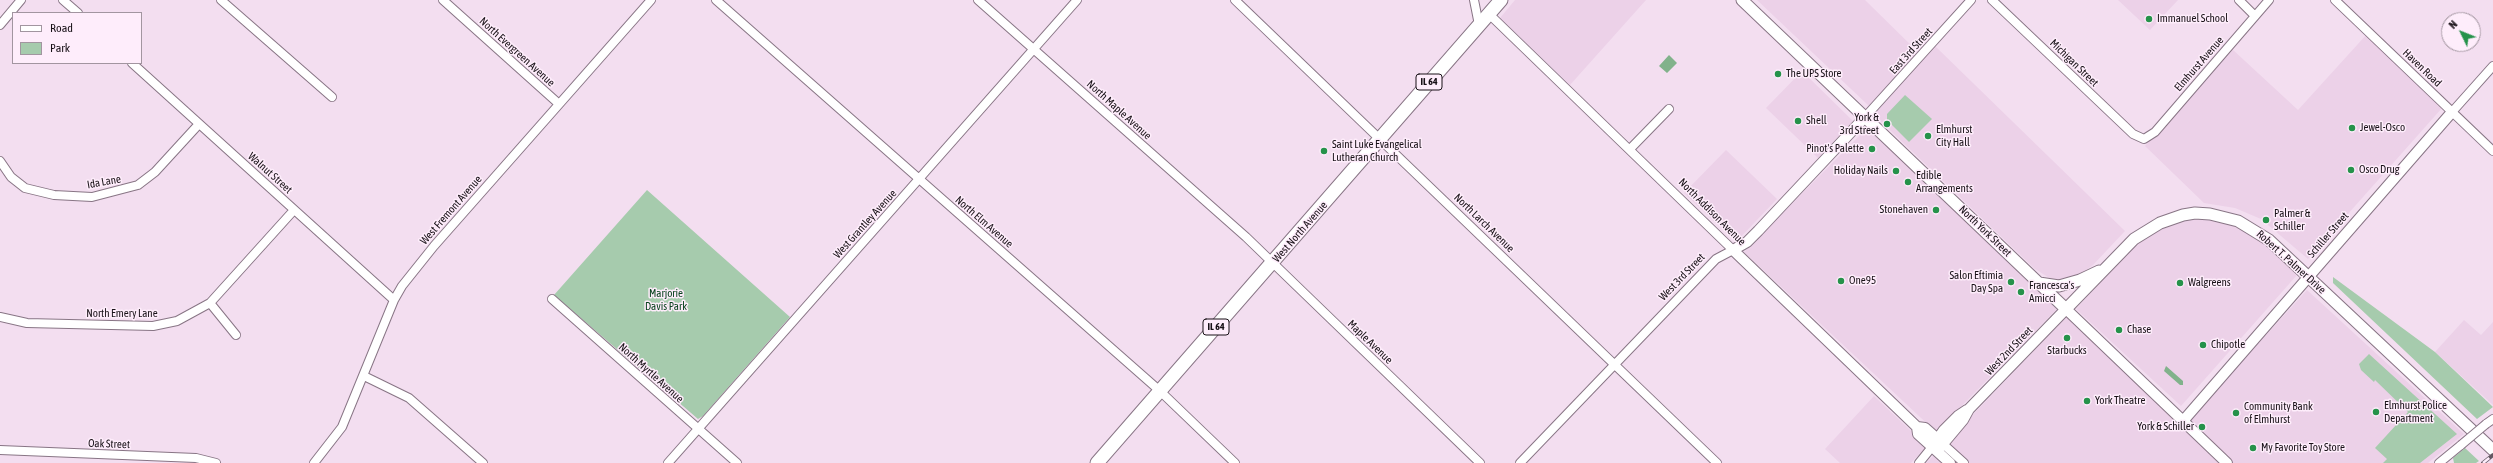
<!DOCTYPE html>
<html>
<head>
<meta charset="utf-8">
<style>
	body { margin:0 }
	#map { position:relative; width:2493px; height:463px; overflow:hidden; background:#f3def0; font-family:"Asap Condensed",sans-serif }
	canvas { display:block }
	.legend { position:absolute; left:12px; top:12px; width:130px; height:52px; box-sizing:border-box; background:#feedfb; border:1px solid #a295a0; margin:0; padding:5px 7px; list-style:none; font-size:12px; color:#181117 }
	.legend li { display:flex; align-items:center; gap:8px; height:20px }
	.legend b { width:20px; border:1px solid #a295a0 }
	.north { position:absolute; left:2441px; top:12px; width:40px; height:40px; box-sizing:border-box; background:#feedfb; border:1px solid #a295a0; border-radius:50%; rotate:313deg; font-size:11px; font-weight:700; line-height:16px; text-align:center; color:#181117 }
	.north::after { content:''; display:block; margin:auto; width:14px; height:18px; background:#25924a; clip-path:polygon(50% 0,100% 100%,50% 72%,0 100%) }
</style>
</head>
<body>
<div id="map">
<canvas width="2493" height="463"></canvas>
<ul class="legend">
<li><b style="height:5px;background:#fff"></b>Road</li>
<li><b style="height:11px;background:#a6cbad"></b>Park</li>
</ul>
<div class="north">N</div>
</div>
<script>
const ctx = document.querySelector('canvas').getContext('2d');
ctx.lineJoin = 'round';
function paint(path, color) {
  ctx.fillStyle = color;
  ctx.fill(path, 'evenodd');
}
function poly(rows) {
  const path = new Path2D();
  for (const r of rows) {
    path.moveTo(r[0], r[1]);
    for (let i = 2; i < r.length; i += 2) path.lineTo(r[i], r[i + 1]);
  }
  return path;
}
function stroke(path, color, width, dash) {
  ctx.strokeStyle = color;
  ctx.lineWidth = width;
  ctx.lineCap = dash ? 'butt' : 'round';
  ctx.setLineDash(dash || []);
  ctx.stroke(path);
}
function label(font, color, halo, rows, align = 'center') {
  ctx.font = font + ' "Asap Condensed",sans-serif';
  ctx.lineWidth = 3;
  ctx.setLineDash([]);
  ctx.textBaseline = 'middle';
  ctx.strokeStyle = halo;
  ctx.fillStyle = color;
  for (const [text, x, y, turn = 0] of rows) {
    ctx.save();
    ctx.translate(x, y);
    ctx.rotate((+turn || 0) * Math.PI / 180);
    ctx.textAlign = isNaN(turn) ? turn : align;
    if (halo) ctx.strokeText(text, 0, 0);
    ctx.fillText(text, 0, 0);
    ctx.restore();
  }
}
const built = poly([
	[1515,0,1646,0,1570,85,1500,18],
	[1757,0,1865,0,1918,52,1869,106],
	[2118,0,2178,0,2150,30],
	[2367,34,2442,108,2308,259,2261,219,2235,208,2204,203,2145,146,2232,49,2298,110],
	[1935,46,2125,231,2093,265,2072,280,2051,279,2035,269,1873,114],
	[1802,71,1853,121,1818,158,1766,108],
	[1868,127,2057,309,1936,432,1744,252],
	[1726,150,1777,199,1736,242,1684,193],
	[2196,218,2226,222,2259,239,2297,275,2181,406,2076,309,2139,241,2165,226],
	[2307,290,2464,434,2428,463,2233,463,2189,420],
	[2068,315,2220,463,1966,463,1945,444],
	[2464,320,2481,335,2493,322,2493,405,2435,352],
	[1874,396,1927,446,1911,463,1840,463,1825,449],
	[1935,454,1945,463,1926,463]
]);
const green = poly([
	[1905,95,1932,119,1909,142,1887,120,1887,114],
	[647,190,790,317,703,416,698,419,554,295],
	[2333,277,2435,352,2493,407,2477,419,2333,283],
	[2369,354,2457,434,2420,463,2383,463,2387,459,2375,448,2408,412,2375,380,2374,382,2361,370,2359,364],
	[2465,448,2479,461,2476,463,2454,463,2453,458]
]);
const water = poly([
	[1669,55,1677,63,1667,73,1659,66],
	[2166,366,2183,381,2183,385,2180,385,2164,371]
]);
const minor = poly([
	[63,0,78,13],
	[221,0,332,97],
	[443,0,559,104],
	[716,0,1160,391,1235,463],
	[978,0,1246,237,1480,463],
	[1235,0,1717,463],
	[1474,0,1479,25],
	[1992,0,2133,134,2144,139,2155,132,2269,0],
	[2239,0,2255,16],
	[2335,0,2493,151],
	[1489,14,1733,250,1716,259,1520,463],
	[0,25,21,0],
	[132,63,394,300],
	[2452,112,2493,66],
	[1866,116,1971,0],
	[1630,149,1669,109],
	[0,161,11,177,25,188,54,195,92,197,138,185,155,172,199,124],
	[552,299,737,463],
	[210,303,236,335],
	[0,317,27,323,153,326,177,321,210,303,294,210],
	[364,376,409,398,483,463],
	[2486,424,2493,419],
	[1943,444,1964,463],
	[0,450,196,458,216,463],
	[314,463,342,427,394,300,402,286,434,246,651,0],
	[668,463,1077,0],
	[1919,463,1932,447],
	[2439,463,2461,445]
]);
const tertiary = poly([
	[1866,116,1758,231,1747,242,1733,250,1917,427,1918,434,1950,463],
	[2183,421,2452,112],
	[1917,427,1925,428,1943,444],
	[1932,447,1944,430,1958,416,1967,410],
	[1937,451,1963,420,1969,409,2066,309,2227,463]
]);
const secondary = poly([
	[1742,0,2066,309,2134,239,2160,223,2183,215,2195,213,2210,214,2238,221,2269,240,2493,450],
	[2039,283,2059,286,2080,280,2099,271]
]);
const primary = poly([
	[1097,463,1501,0]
]);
const rail = poly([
	[2483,463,2493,455]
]);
const minorBridge = poly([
	[2461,445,2486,424]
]);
const markers = [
	[2149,19,4,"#25924a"],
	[1778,74,4,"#25924a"],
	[1798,121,4,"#25924a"],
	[1887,124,4,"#25924a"],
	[2352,128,4,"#25924a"],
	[1928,136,4,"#25924a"],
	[1872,149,4,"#25924a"],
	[1324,151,4,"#25924a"],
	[2351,170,4,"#25924a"],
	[1896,171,4,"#25924a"],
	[1908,182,4,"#25924a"],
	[1936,210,4,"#25924a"],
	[2266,220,4,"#25924a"],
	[1841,281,4,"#25924a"],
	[2011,282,4,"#25924a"],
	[2180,283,4,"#25924a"],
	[2021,292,4,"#25924a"],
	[2119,330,4,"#25924a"],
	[2067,338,4,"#25924a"],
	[2203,345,4,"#25924a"],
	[2087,401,4,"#25924a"],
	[2376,412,4,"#25924a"],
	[2236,413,4,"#25924a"],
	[2202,427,4,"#25924a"],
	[2253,448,4,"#25924a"]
];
const shields = [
	[1429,82,26],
	[1216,327,26]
];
const shieldNames = [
	["IL 64",1429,82],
	["IL 64",1216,327]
];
const poiNames = [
	["Immanuel School",2157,19],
	["The UPS Store",1786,74],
	["York &",1879,118,"right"],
	["3rd Street",1879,131,"right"],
	["Shell",1806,121],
	["Jewel-Osco",2360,128],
	["Elmhurst",1936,130],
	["City Hall",1936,143],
	["Saint Luke Evangelical",1332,145],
	["Lutheran Church",1332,158],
	["Pinot's Palette",1864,149,"right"],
	["Osco Drug",2359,170],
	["Holiday Nails",1888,171,"right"],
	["Edible",1916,176],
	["Arrangements",1916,189],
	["Stonehaven",1928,210,"right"],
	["Palmer &",2274,214],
	["Schiller",2274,227],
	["Salon Eftimia",2003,276,"right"],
	["Day Spa",2003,289,"right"],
	["One95",1849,281],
	["Walgreens",2188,283],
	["Francesca's",2029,286],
	["Amicci",2029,299],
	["Chase",2127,330],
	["Chipotle",2211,345],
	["Starbucks",2067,351,"center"],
	["York Theatre",2095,401],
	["Elmhurst Police",2384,406],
	["Department",2384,419],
	["Community Bank",2244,407],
	["of Elmhurst",2244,420],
	["York & Schiller",2194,427,"right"],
	["My Favorite Toy Store",2261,448]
];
const streetNames = [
	["East 3rd Street",1911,51,-48],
	["North Evergreen Avenue",517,52,42],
	["Michigan Street",2074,63,44],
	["Elmhurst Avenue",2199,64,-49],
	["Haven Road",2422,68,44],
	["North Maple Avenue",1119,110,42],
	["Walnut Street",270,173,42],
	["Ida Lane",104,182,-10],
	["West Fremont Avenue",451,210,-49],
	["North Addison Avenue",1712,212,45],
	["North Elm Avenue",984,222,41],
	["North Larch Avenue",1484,223,44],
	["West Grantley Avenue",865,224,-48],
	["North York Street",1985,231,44],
	["West North Avenue",1300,232,-49],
	["Schiller Street",2328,235,-49],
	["Robert T. Palmer Drive",2291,262,42],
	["West 3rd Street",1682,277,-46],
	["North Emery Lane",122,314],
	["Maple Avenue",1370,342,44],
	["West 2nd Street",2009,351,-46],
	["North Myrtle Avenue",651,373,42],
	["Oak Street",109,444,2]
];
const parkNames = [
	["Marjorie",666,294],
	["Davis Park",666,307]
];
paint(built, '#ecd1e8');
paint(green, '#a6cbad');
paint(water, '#81b28b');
stroke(minor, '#887585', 10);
stroke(tertiary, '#887585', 12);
stroke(secondary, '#887585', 13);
stroke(primary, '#887585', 15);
stroke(minor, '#fff', 8);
stroke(tertiary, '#fff', 10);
stroke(secondary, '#fff', 11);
stroke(primary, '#fff', 13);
stroke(rail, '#645862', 4);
stroke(rail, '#feedfb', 2.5, [8]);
stroke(minorBridge, '#887585', 10, []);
stroke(minorBridge, '#fff', 8);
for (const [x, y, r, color] of markers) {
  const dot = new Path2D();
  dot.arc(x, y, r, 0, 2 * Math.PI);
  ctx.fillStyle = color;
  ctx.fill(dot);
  stroke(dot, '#feedfb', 1.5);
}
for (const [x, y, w] of shields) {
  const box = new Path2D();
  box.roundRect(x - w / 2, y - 8, w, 16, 3);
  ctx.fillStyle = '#feedfb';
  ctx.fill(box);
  stroke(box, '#181117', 1);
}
label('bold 10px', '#181117', null, shieldNames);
label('11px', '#181117', '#feedfb', poiNames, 'left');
label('11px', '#181117', '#feedfb', streetNames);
label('11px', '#08431d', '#feedfb', parkNames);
</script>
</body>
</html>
